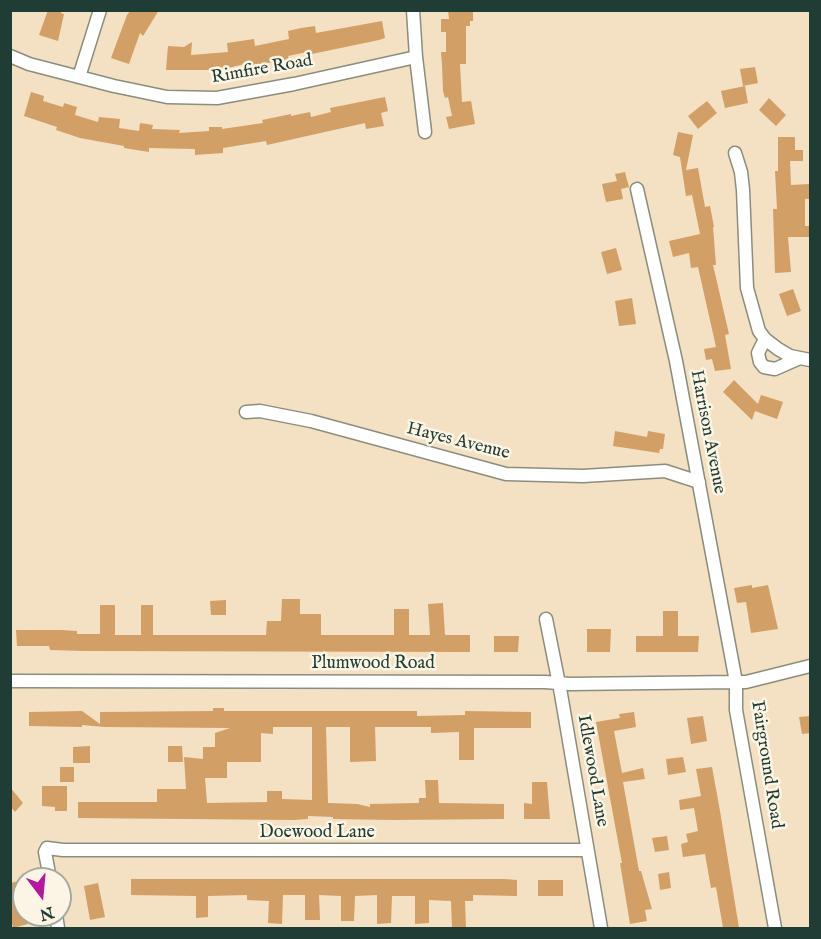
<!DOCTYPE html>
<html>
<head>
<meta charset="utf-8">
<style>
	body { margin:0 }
	#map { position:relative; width:821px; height:939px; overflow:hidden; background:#f4e0c3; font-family:"IM FELL English",serif }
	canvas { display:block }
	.frame { position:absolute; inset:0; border:12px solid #1f3d34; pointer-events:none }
	.north { position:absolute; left:12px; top:867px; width:60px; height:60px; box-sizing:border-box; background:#fcf5e5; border:2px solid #a4ab9e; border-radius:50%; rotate:164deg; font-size:16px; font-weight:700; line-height:24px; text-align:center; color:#1f3d34 }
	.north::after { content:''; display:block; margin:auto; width:21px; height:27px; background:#b5179e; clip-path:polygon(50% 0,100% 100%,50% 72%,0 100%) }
</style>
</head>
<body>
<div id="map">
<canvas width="821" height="939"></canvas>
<div class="frame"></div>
<div class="north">N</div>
</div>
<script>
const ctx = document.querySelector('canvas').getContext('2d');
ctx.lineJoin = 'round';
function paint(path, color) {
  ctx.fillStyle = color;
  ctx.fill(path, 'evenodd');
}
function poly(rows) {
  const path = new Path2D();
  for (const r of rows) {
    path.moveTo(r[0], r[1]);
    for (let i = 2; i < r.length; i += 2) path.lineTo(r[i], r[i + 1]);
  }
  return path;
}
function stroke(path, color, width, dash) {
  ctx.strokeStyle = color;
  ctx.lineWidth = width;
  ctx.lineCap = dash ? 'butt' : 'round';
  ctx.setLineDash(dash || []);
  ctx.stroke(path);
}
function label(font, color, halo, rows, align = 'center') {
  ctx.font = font + ' "IM FELL English",serif';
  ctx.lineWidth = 5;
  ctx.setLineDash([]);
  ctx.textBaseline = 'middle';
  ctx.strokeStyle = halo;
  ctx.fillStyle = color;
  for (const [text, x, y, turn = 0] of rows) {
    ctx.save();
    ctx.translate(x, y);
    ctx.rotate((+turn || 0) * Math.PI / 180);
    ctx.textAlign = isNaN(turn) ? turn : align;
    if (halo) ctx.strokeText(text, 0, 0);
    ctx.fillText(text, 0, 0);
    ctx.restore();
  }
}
const building = poly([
	[48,10,61,10,61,13,64,14,58,41,39,35],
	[131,10,159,10,143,36,140,33,129,64,111,58,127,15],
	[448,10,473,10,473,21,470,21,470,26,466,26,466,64,460,64,462,102,471,101,475,124,449,129,446,117,452,116,448,97,445,98,443,91,442,65,441,52,446,52,446,32,441,32,441,19,449,19],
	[382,21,385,38,379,40,307,55,307,52,288,56,289,59,268,63,246,66,245,64,219,70,166,70,168,46,184,47,192,42,191,55,228,52,227,43,254,39,255,46,289,39,288,31,301,28,315,26,316,33],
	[755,67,758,83,743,86,740,69],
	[745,86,748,103,725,108,721,91],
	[31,92,44,96,43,101,63,107,64,103,77,107,75,115,98,122,99,117,120,119,119,128,139,131,140,123,153,125,152,129,180,130,179,133,209,131,209,127,222,127,222,129,263,123,262,120,291,114,291,116,310,112,311,117,331,112,330,108,385,97,388,111,381,113,384,126,366,129,365,123,267,145,266,141,223,148,223,153,195,155,195,149,149,148,149,152,124,148,124,146,80,138,56,130,57,127,24,116],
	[769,98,786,115,776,126,759,110],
	[707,101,717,113,698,129,688,116],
	[678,132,693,135,686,170,698,168,705,207,710,206,714,227,713,227,716,265,713,265,729,334,725,335,731,369,715,371,712,359,706,360,704,349,716,347,698,267,691,268,689,253,673,257,669,241,700,234,692,195,686,196,680,157,673,155],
	[778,137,795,137,795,150,803,150,803,161,790,161,791,185,810,184,810,199,805,199,805,226,810,226,810,237,788,237,791,272,775,273,773,209,777,209,775,171,778,171],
	[625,172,629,187,621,189,623,199,606,202,602,184,617,181,615,174],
	[616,248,622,270,607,274,601,252],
	[793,289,801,311,787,316,779,294],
	[632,298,636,324,619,326,615,301],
	[734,380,758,404,761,395,783,402,777,419,755,411,752,420,723,392],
	[615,431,647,437,648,431,665,434,663,449,660,449,659,453,613,446],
	[752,585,752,588,768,585,778,629,751,633,746,602,737,603,734,588],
	[282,599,300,599,300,614,321,614,321,635,394,635,394,609,409,609,409,635,430,635,428,604,443,603,445,635,470,635,470,652,85,651,50,650,49,646,17,646,16,630,61,630,77,631,77,634,100,634,100,605,115,605,115,635,141,635,141,605,153,605,153,635,266,635,267,621,281,621],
	[226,600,226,615,211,615,210,601],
	[663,611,678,611,678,636,699,636,698,652,636,652,636,636,663,636],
	[587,629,611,629,610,652,587,652],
	[494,636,519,636,518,652,494,652],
	[213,708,224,708,224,711,417,711,417,716,465,715,465,711,531,712,531,728,474,728,474,760,459,760,459,732,431,733,431,727,375,727,376,761,350,762,350,727,326,727,328,803,357,804,370,807,370,804,419,803,419,798,426,798,425,780,438,780,439,803,504,804,504,819,394,820,333,819,333,817,308,816,308,819,293,820,78,818,78,802,157,802,157,789,186,789,184,757,203,759,203,747,215,747,215,733,230,728,105,727,82,725,82,727,29,726,29,712,82,711,100,724,100,712,213,711],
	[273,727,312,727,312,800,282,799,282,791,267,791,267,802,207,803,205,778,227,778,227,762,261,762,261,733,273,734],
	[634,712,636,727,614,731,622,773,643,768,645,779,623,782,639,871,641,871,652,909,645,910,647,921,630,924,620,863,622,863,596,722,620,718,619,714],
	[703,716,707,741,691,744,687,718],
	[810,716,810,733,802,734,799,717],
	[90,746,90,763,73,763,73,747],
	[168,746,182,746,183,762,168,762],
	[683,757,686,772,668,775,666,759],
	[60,767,74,767,74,782,60,782],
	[712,767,720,811,739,928,723,928,716,887,711,888,705,854,683,857,681,844,688,842,686,834,698,831,694,808,680,810,679,800,701,796,696,769],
	[532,782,547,782,550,819,524,819,524,803,532,804],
	[42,786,67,786,67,811,55,811,55,807,42,806],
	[10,787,23,803,15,812,10,806],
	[667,836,669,850,655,852,652,838],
	[669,872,671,888,660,890,658,874],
	[131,879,505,879,517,880,517,896,473,895,473,901,465,901,466,928,452,928,451,901,429,900,429,923,415,924,415,896,392,896,391,923,377,924,377,895,355,896,354,921,341,921,341,896,319,895,320,920,305,920,305,895,283,895,282,924,268,923,269,901,247,900,247,895,208,896,208,917,196,918,196,896,131,895],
	[538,880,563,880,563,896,538,896],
	[19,881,22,901,24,901,24,915,27,915,28,924,13,928,10,916,10,883],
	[98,883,105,917,90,920,84,886]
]);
const street = poly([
	[413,10,416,57,425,132],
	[10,56,29,64,114,86,167,97,217,98,294,84,416,57],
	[79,77,100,10],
	[735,153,741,172,743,190,747,288,759,331,765,339,778,349,790,356,810,360],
	[637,189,676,361,736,682,736,710,775,928],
	[765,339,758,353,760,362,764,367,775,369,800,358],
	[246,412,260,411,311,421,506,474,583,476,665,471,699,482],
	[546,619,561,694,601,928],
	[10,681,545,682,570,684,736,682,746,682,810,666],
	[50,879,45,852,47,848,63,850,587,850],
	[56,915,58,928]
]);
const streetNames = [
	["Rimfire Road",262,70,-10],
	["Harrison Avenue",707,432,79],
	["Hayes Avenue",458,442,14],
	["Plumwood Road",373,664],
	["Fairground Road",766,765,81],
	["Idlewood Lane",592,771,80],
	["Doewood Lane",317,833]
];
paint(building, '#d29f66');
stroke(street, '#8a8e7c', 15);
stroke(street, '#fff', 12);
label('18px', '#1f3d34', '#fcf5e5', streetNames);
</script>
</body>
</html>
